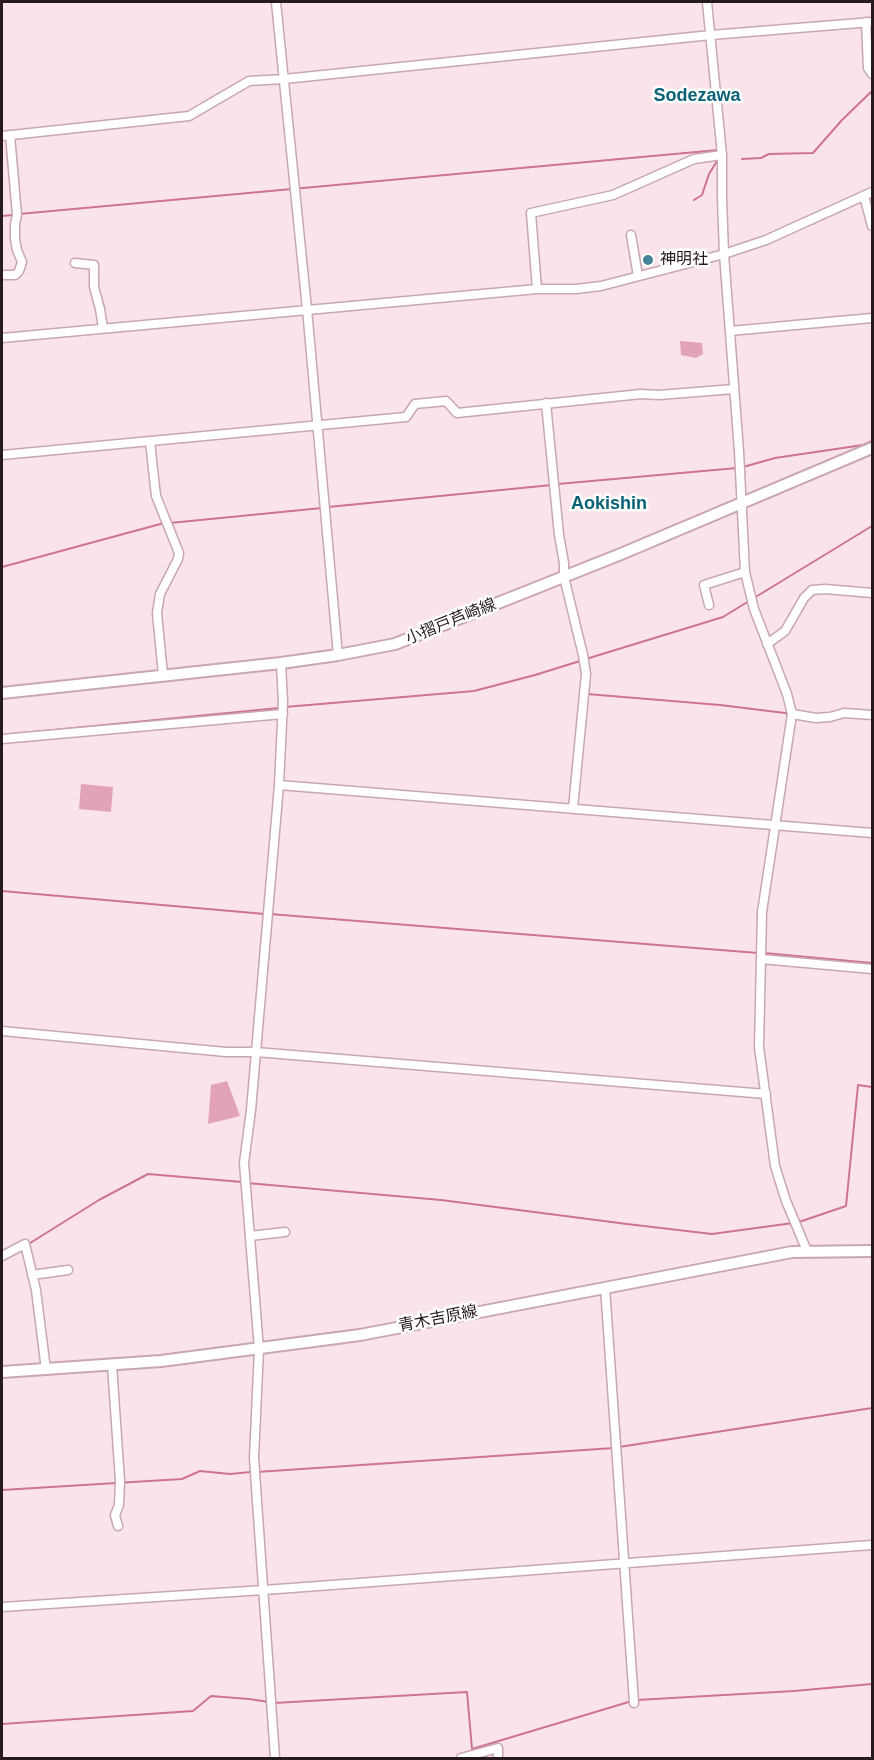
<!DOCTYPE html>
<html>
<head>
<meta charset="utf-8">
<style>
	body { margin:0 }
	#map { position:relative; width:874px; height:1760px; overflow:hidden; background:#fae4ea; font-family:Helvetica,sans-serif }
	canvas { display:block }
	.frame { position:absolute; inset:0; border:3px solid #281b1e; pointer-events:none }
</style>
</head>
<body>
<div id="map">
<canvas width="874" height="1760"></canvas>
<div class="frame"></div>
</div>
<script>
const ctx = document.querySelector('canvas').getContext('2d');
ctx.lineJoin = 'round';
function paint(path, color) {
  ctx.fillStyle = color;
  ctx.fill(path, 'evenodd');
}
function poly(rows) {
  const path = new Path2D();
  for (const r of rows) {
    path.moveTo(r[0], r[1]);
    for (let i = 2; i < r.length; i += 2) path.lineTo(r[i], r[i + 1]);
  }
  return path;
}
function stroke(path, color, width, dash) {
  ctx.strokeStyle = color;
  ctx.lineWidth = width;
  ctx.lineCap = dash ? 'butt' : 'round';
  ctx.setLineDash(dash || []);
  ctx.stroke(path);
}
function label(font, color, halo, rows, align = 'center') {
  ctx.font = font + ' Helvetica,"Noto Sans JP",sans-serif';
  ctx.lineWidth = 5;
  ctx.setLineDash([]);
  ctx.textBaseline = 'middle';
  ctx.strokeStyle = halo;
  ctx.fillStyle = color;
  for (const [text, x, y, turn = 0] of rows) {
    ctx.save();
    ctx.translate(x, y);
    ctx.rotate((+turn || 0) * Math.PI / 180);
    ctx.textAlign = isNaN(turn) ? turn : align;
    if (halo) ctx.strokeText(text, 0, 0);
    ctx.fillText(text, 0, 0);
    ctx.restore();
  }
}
const green = poly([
	[680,341,702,343,703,354,696,358,681,355],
	[81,784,113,787,111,812,79,809],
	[227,1081,240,1116,208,1124,211,1085]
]);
const stream = poly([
	[742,159,761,158,769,154,813,153,842,120,872,91],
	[694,200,702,195,709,174,717,161],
	[19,214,718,150],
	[2,216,13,215],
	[743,467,775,458,863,445,872,441],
	[558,484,737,468],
	[328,507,552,485],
	[170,523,322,508],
	[2,567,164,523],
	[754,598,872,526],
	[586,659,723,617,749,601],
	[587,694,720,705,785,713,790,715],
	[285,707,474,691,535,675,580,661],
	[2,735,279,708],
	[2,891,265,914],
	[270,914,758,953],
	[764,953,872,963],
	[247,1183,441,1200,627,1224,712,1234,793,1223],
	[799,1222,846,1206,858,1085,872,1087],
	[27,1245,99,1200,148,1174,242,1182],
	[619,1447,872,1408],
	[257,1472,614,1448],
	[2,1490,182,1479,200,1471,230,1474,251,1472],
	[637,1700,794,1691,872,1684],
	[274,1703,467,1692,472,1749,632,1701],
	[2,1724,193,1711,211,1696,249,1699,269,1702]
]);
const minor = poly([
	[276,2,307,309,338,655],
	[707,2,722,155,722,198,724,254,739,451,745,572,754,609,787,694,792,714,762,912,759,1047,775,1166,786,1201,807,1251],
	[866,22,868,68,872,74],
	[2,136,189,116,249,81,284,79,711,35,872,22],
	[864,196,872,226],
	[631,235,638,276],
	[75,263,94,265,94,287,100,309,103,328],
	[2,275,15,275,19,271,22,262,17,250,15,239,15,224,17,215,10,135],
	[537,289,531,213,613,195,694,159,722,155],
	[730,331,872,318],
	[2,338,537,289,576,289,601,286,724,254,766,240,872,192],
	[546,403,559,535,564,563,564,577,583,655,586,674,573,808],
	[150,442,156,496,179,553,178,559,160,594,157,613,163,675],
	[2,455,406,417,415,404,446,401,457,413,641,394,659,395,734,389],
	[709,605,704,585,745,572],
	[767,644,785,631,804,598,812,590,825,589,872,593],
	[792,714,816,718,830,717,844,713,872,715],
	[2,739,283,714],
	[279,785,872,833],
	[761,959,872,969],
	[2,1031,226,1052,256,1052,766,1094],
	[250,1236,285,1232],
	[2,1256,25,1244,36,1290,46,1370],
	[32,1275,68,1270],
	[605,1287,634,1703],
	[112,1365,120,1481,119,1505,115,1515,118,1526],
	[2,1607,264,1590,872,1545],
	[275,1758,254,1458,259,1349,244,1163,251,1110,279,785,283,702,281,663],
	[461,1758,498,1748,498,1758]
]);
const major = poly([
	[2,693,281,663,338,655,395,644,621,554,872,448],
	[2,1372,161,1361,360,1335,792,1252,872,1251]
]);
const markers = [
	[648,260,6,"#448598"]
];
const poiNames = [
	["神明社",660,260]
];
const streetNames = [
	["小摺戸芦崎線",451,622,-22],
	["青木吉原線",438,1319,-11]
];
const neighbourhoodNames = [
	["Sodezawa",697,96],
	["Aokishin",609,504]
];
paint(green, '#e2a3b6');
stroke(stream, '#cf7392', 2);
stroke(minor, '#c9a6b0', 11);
stroke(major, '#c9a6b0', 14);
stroke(minor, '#fff', 8);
stroke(major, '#fff', 10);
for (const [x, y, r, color] of markers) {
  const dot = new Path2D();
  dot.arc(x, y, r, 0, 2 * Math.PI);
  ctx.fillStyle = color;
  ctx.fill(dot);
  stroke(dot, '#fff', 2);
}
label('16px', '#281b1e', '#fff', poiNames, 'left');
label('16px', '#281b1e', '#fff', streetNames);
label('bold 18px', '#0a6276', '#fff', neighbourhoodNames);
</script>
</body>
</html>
